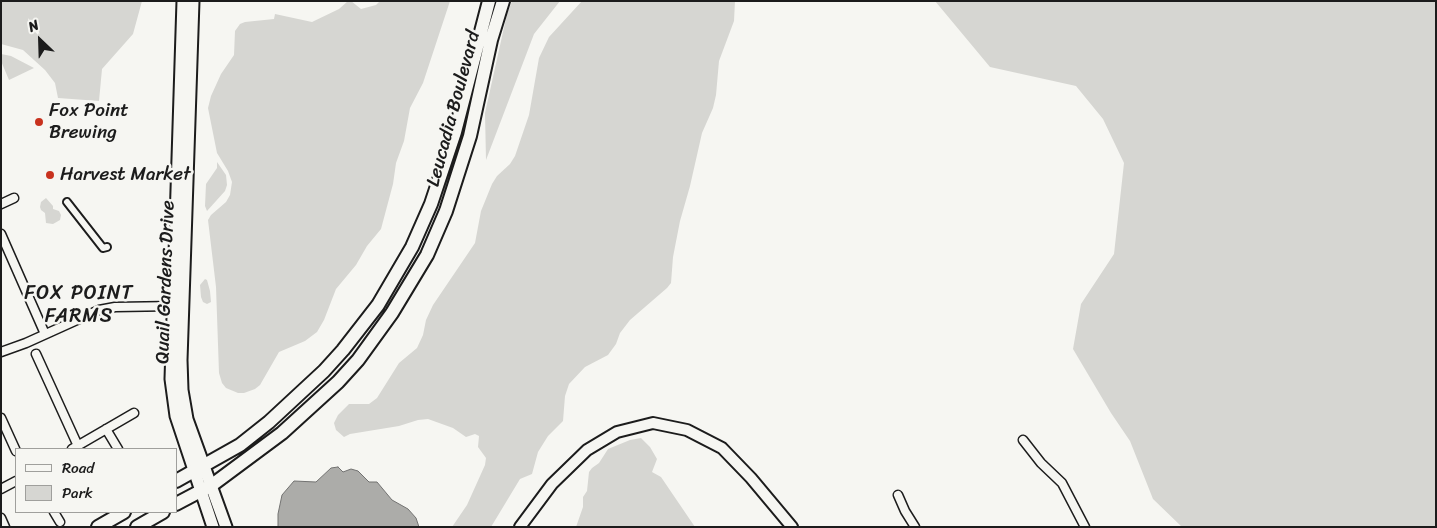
<!DOCTYPE html>
<html>
<head>
<meta charset="utf-8">
<style>
	body { margin:0 }
	#map { position:relative; width:1437px; height:528px; overflow:hidden; background:#f6f6f2; font-family:Sriracha,sans-serif }
	canvas { display:block }
	.frame { position:absolute; inset:0; border:2px solid #1c1c1c; pointer-events:none }
	.legend { position:absolute; left:15px; top:448px; width:162px; height:65px; box-sizing:border-box; background:#f6f6f2; border:1px solid #9f9f9c; margin:0; padding:6px 9px; list-style:none; font-size:15px; color:#1c1c1c }
	.legend li { display:flex; align-items:center; gap:10px; height:25px }
	.legend b { width:25px; border:1px solid #9f9f9c }
	.north { position:absolute; left:15px; top:15px; width:50px; height:50px; -webkit-text-stroke:4px #f6f6f2; paint-order:stroke; rotate:336deg; font-size:14px; font-weight:700; line-height:20px; text-align:center; color:#1c1c1c }
	.north::after { content:''; display:block; margin:auto; width:18px; height:22px; background:#1c1c1c; clip-path:polygon(50% 0,100% 100%,50% 72%,0 100%) }
</style>
</head>
<body>
<div id="map">
<canvas width="1437" height="528"></canvas>
<div class="frame"></div>
<ul class="legend">
<li><b style="height:6px;background:#f6f6f2"></b>Road</li>
<li><b style="height:14px;background:#d6d6d2"></b>Park</li>
</ul>
<div class="north">N</div>
</div>
<script>
const ctx = document.querySelector('canvas').getContext('2d');
ctx.lineJoin = 'round';
function paint(path, color) {
  ctx.fillStyle = color;
  ctx.fill(path, 'evenodd');
}
function poly(rows) {
  const path = new Path2D();
  for (const r of rows) {
    path.moveTo(r[0], r[1]);
    for (let i = 2; i < r.length; i += 2) path.lineTo(r[i], r[i + 1]);
  }
  return path;
}
function stroke(path, color, width, dash) {
  ctx.strokeStyle = color;
  ctx.lineWidth = width;
  ctx.lineCap = dash ? 'butt' : 'round';
  ctx.setLineDash(dash || []);
  ctx.stroke(path);
}
function label(font, color, halo, rows, align = 'center') {
  ctx.font = font + ' Sriracha,sans-serif';
  ctx.lineWidth = 5;
  ctx.setLineDash([]);
  ctx.textBaseline = 'middle';
  ctx.strokeStyle = halo;
  ctx.fillStyle = color;
  for (const [text, x, y, turn = 0] of rows) {
    ctx.save();
    ctx.translate(x, y);
    ctx.rotate((+turn || 0) * Math.PI / 180);
    ctx.textAlign = isNaN(turn) ? turn : align;
    if (halo) ctx.strokeText(text, 0, 0);
    ctx.fillText(text, 0, 0);
    ctx.restore();
  }
}
const green = poly([
	[1,1,142,1,133,34,102,69,99,101,58,98,55,83,45,70,23,50,1,44],
	[348,1,351,1,361,9,376,5,380,1,450,1,423,83,410,108,404,141,396,163,393,184,381,229,367,246,356,265,336,289,324,320,317,332,305,341,279,352,260,385,255,389,244,393,238,393,226,388,222,383,219,373,216,287,208,220,211,215,226,202,230,195,232,182,228,171,217,153,208,108,211,96,221,74,234,55,235,31,240,24,245,22,274,19,275,14,312,22,339,9],
	[512,1,560,1,534,34,486,160,485,113,507,14],
	[582,1,735,1,734,21,719,61,716,95,713,108,702,133,690,186,680,221,673,257,671,283,667,288,630,320,620,333,616,344,608,355,585,367,569,384,565,396,563,421,548,436,538,452,532,474,520,479,491,527,452,527,467,505,485,465,486,458,478,447,479,436,475,434,466,437,453,428,428,419,418,420,399,426,350,434,344,437,336,430,334,423,338,415,349,404,369,404,377,398,399,363,417,348,423,335,426,320,433,305,475,243,481,211,492,184,497,176,510,164,515,156,529,115,539,58,549,37],
	[935,1,1436,1,1436,527,1182,527,1153,499,1130,441,1111,413,1073,349,1081,304,1114,254,1124,163,1103,119,1076,86,990,67],
	[1,54,11,56,34,68,9,80,1,61],
	[217,162,226,175,227,185,225,191,207,211,205,206,206,184,217,168],
	[46,198,53,206,53,209,59,211,61,215,60,220,53,224,46,223,45,213,41,210,40,207,41,202],
	[205,279,207,280,210,291,211,302,207,304,203,302,201,297,200,285],
	[641,438,650,447,657,459,652,472,661,477,695,527,576,527,583,507,583,497,587,491,589,472,592,468,599,463,608,449,630,440]
]);
const water = poly([
	[338,467,343,472,351,469,358,471,369,482,377,482,392,500,408,509,416,518,419,527,278,527,278,514,282,495,294,481,316,482,331,468,338,467]
]);
const pedestrian = poly([
	[67,202,103,248,107,247]
]);
const minor = poly([
	[1,204,14,198],
	[1,234,45,334],
	[1,352,26,343,99,310,115,307,176,306],
	[36,354,78,446],
	[1,418,16,451],
	[106,429,118,449],
	[1023,440,1041,463,1062,483,1085,527],
	[72,449,134,413],
	[1,489,16,481],
	[898,495,905,511,915,527],
	[54,512,60,522],
	[1,518,5,527]
]);
const tertiary = poly([
	[520,527,552,484,587,450,617,432,653,423,687,430,722,448,751,478,792,527]
]);
const secondary = poly([
	[183,1,171,379,176,416,213,527],
	[193,1,181,360,182,390,187,419,226,527]
]);
const primary = poly([
	[176,481,240,445,269,422,324,371,343,350,378,305,412,247,431,204,455,132,489,1],
	[176,504,212,485,282,433,338,382,358,360,392,313,427,255,446,211,470,136,491,40,503,1],
	[98,527,124,512],
	[137,527,163,512]
]);
const markers = [
	[39,122,5,"#c8321e"],
	[50,175,5,"#c8321e"]
];
const streetNames = [
	["Leucadia Boulevard",454,109,-75],
	["Quail Gardens Drive",166,282,-88]
];
const poiNames = [
	["Fox Point",49,111],
	["Brewing",49,133],
	["Harvest Market",60,175]
];
const neighbourhoodNames = [
	["FOX POINT",79,294],
	["FARMS",79,317]
];
paint(green, '#d6d6d2');
paint(water, '#acaca9');
stroke(water, '#727271', 1);
stroke(pedestrian, '#1c1c1c', 10);
stroke(minor, '#1c1c1c', 11);
stroke(tertiary, '#1c1c1c', 14);
stroke(secondary, '#1c1c1c', 15);
stroke(primary, '#1c1c1c', 16);
stroke(pedestrian, '#f6f6f2', 6);
stroke(minor, '#f6f6f2', 8);
stroke(tertiary, '#f6f6f2', 10);
stroke(secondary, '#f6f6f2', 11);
stroke(primary, '#f6f6f2', 12);
for (const [x, y, r, color] of markers) {
  const dot = new Path2D();
  dot.arc(x, y, r, 0, 2 * Math.PI);
  ctx.fillStyle = color;
  ctx.fill(dot);
  stroke(dot, '#f6f6f2', 2);
}
label('19px', '#1c1c1c', '#f6f6f2', streetNames);
label('19px', '#1c1c1c', '#f6f6f2', poiNames, 'left');
ctx.letterSpacing = '1px';
label('20px', '#1c1c1c', '#f6f6f2', neighbourhoodNames);
ctx.letterSpacing = '0px';
</script>
</body>
</html>
